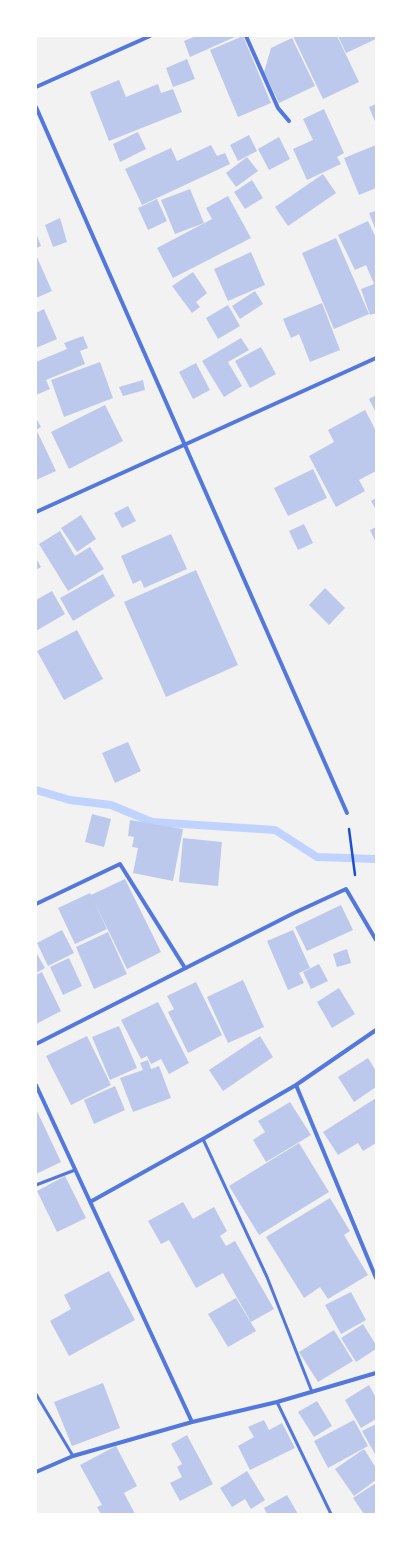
<!DOCTYPE html>
<html>
<head>
<meta charset="utf-8">
<style>
	body { margin:0 }
	#map { position:relative; width:412px; height:1550px; overflow:hidden; background:#f2f2f2; font-family:Spectral,serif }
	canvas { display:block }
	.frame { position:absolute; inset:0; border:37px solid #fff; pointer-events:none }
</style>
</head>
<body>
<div id="map">
<canvas width="412" height="1550"></canvas>
<div class="frame"></div>
</div>
<script>
const ctx = document.querySelector('canvas').getContext('2d');
ctx.lineJoin = 'round';
function poly(rows) {
  const path = new Path2D();
  for (const r of rows) {
    path.moveTo(r[0], r[1]);
    for (let i = 2; i < r.length; i += 2) path.lineTo(r[i], r[i + 1]);
  }
  return path;
}
function stroke(path, color, width, dash) {
  ctx.strokeStyle = color;
  ctx.lineWidth = width;
  ctx.lineCap = dash ? 'butt' : 'round';
  ctx.setLineDash(dash || []);
  ctx.stroke(path);
}
function paint(path, color) {
  ctx.fillStyle = color;
  ctx.fill(path, 'evenodd');
}
const stream = poly([
	[36,790,70,800,111,805,152,822,275,830,317,857,376,859]
]);
const building = poly([
	[196,36,237,36,190,57,184,41],
	[243,36,271,103,238,117,210,50],
	[293,36,337,36,359,82,323,99],
	[338,36,376,36,376,39,346,53],
	[292,38,315,86,279,103,264,72,271,48],
	[187,59,195,79,173,87,166,68],
	[119,80,126,97,158,84,161,93,173,89,182,112,109,141,90,92],
	[376,104,376,124,369,107],
	[324,109,344,153,337,157,341,164,307,180,293,149,313,140,303,119],
	[138,132,146,149,120,162,113,144],
	[249,135,257,151,238,161,230,145],
	[279,137,290,159,269,170,258,149],
	[211,145,217,156,225,153,230,164,142,205,125,169,171,148,177,161],
	[376,145,376,188,359,195,344,158],
	[247,157,258,171,236,187,226,173],
	[323,174,336,193,288,226,275,207],
	[252,180,263,198,245,209,234,192],
	[190,189,204,223,175,234,161,200],
	[228,196,251,238,173,278,157,248,212,219,206,208],
	[157,199,167,221,148,230,138,208],
	[376,211,376,231,369,213],
	[60,218,67,242,53,247,45,225],
	[368,221,376,238,376,313,370,315,361,289,374,284,366,265,355,270,338,235],
	[36,233,41,246,36,248],
	[336,238,369,314,334,329,302,253],
	[251,252,265,285,228,301,214,269],
	[36,255,52,291,36,298],
	[193,272,207,293,196,302,200,307,192,313,172,286],
	[255,291,263,304,240,319,232,306],
	[322,303,340,350,310,362,299,334,291,338,283,319],
	[228,305,240,326,218,339,206,318],
	[44,309,57,339,36,348,36,313],
	[83,336,88,348,80,351,85,364,46,380,50,389,36,395,36,362,67,349,64,343],
	[241,338,249,350,228,362,242,386,224,397,202,361],
	[261,347,276,374,250,388,235,361],
	[100,362,113,398,64,417,51,380],
	[196,363,210,390,193,399,179,372],
	[143,380,145,390,123,396,119,387],
	[376,395,376,413,369,399],
	[105,405,123,441,69,469,51,432],
	[365,410,376,431,376,471,359,480,365,491,336,507,309,456,334,442,328,430],
	[36,418,41,427,36,430],
	[37,431,56,471,36,480,36,432],
	[313,469,327,498,288,516,274,488],
	[376,498,376,510,371,501],
	[128,506,136,521,122,528,114,513],
	[81,515,96,539,77,552,61,528],
	[304,524,313,543,298,550,289,531],
	[376,527,376,543,370,530],
	[60,531,75,556,90,547,104,569,68,591,39,544],
	[171,534,187,569,144,588,141,580,133,584,121,556],
	[36,558,41,567,36,570],
	[196,570,238,665,166,697,124,602],
	[103,574,115,596,73,621,60,598],
	[325,588,345,608,329,625,309,605],
	[52,591,65,614,36,631,36,600],
	[77,630,103,679,64,700,37,651],
	[128,742,141,771,115,783,102,753],
	[92,814,111,819,104,847,85,842],
	[130,820,183,829,173,881,133,873,138,848,132,847,134,837,128,836],
	[183,838,222,842,218,886,179,882],
	[125,879,161,952,127,969,93,899,107,929,75,944,58,908,90,893,91,895],
	[341,905,353,930,307,951,295,927],
	[62,930,74,953,48,966,37,943],
	[293,930,310,968,299,973,304,983,288,990,267,941],
	[108,932,127,974,94,989,76,947],
	[347,949,351,963,337,967,333,954],
	[36,952,45,968,36,973],
	[69,958,82,986,63,995,50,967],
	[319,964,328,981,311,989,303,972],
	[42,972,61,1011,36,1024,36,975],
	[243,980,264,1027,228,1043,207,997],
	[196,982,222,1035,188,1053,168,1012,174,1009,167,996],
	[339,988,355,1014,332,1028,317,1002],
	[158,1002,189,1063,169,1074,161,1059,151,1064,147,1056,141,1059,121,1020],
	[119,1026,137,1068,110,1080,92,1037],
	[87,1036,111,1085,71,1105,46,1056],
	[260,1036,273,1057,223,1091,209,1070],
	[368,1058,376,1071,376,1087,354,1102,338,1077],
	[148,1060,151,1069,159,1066,171,1098,133,1112,120,1078,143,1070,140,1063],
	[115,1086,125,1110,94,1124,84,1100],
	[376,1098,376,1143,363,1151,358,1143,338,1155,323,1132],
	[290,1102,311,1135,266,1162,253,1140,265,1132,258,1121],
	[37,1111,61,1162,36,1174,36,1112],
	[299,1143,329,1192,259,1235,229,1186],
	[65,1176,86,1218,57,1232,37,1191],
	[330,1198,350,1231,344,1235,368,1275,328,1299,320,1287,304,1298,266,1237],
	[183,1202,193,1219,214,1207,227,1231,220,1236,226,1246,235,1241,274,1309,251,1322,223,1273,196,1288,169,1240,161,1244,148,1221],
	[109,1271,135,1320,69,1356,50,1321,71,1309,64,1295],
	[351,1292,366,1320,341,1334,325,1305],
	[236,1298,256,1331,228,1347,208,1314],
	[363,1324,376,1345,376,1349,356,1362,341,1338],
	[334,1330,353,1361,318,1382,299,1352],
	[103,1383,120,1428,72,1446,54,1402],
	[369,1385,376,1398,376,1419,361,1428,345,1400],
	[317,1401,332,1426,314,1437,298,1412],
	[264,1420,269,1430,282,1423,295,1448,250,1470,238,1446,254,1437,248,1427],
	[354,1420,368,1446,328,1468,314,1441],
	[376,1424,376,1456,362,1431],
	[187,1435,213,1484,180,1501,170,1483,182,1477,177,1467,182,1464,171,1444],
	[116,1446,137,1486,124,1493,135,1514,101,1514,97,1507,102,1505,80,1465],
	[364,1449,376,1468,376,1480,354,1496,335,1469],
	[247,1471,265,1500,251,1509,245,1499,232,1507,220,1488],
	[376,1483,376,1514,364,1514,353,1498],
	[287,1495,298,1514,267,1514,264,1508]
]);
const path = poly([
	[349,829,355,875]
]);
const service = poly([
	[203,1139,267,1277,312,1392],
	[36,1185,75,1170],
	[36,1394,73,1456],
	[277,1402,331,1514]
]);
const minor = poly([
	[246,36,278,108,289,121],
	[36,87,150,36],
	[36,107,347,813],
	[36,512,376,358],
	[36,904,120,864,185,968],
	[36,1044,294,913,346,889,376,940],
	[36,1085,192,1422],
	[296,1085,376,1278],
	[90,1202,203,1139,296,1085,376,1030],
	[36,1472,73,1456,192,1422,277,1402,376,1373]
]);
stroke(stream, '#bfd3fe', 8);
paint(building, '#bdc9ec');
stroke(path, '#1d4ed8', 2.5);
stroke(service, '#5277de', 3);
stroke(minor, '#5277de', 4);
</script>
</body>
</html>
